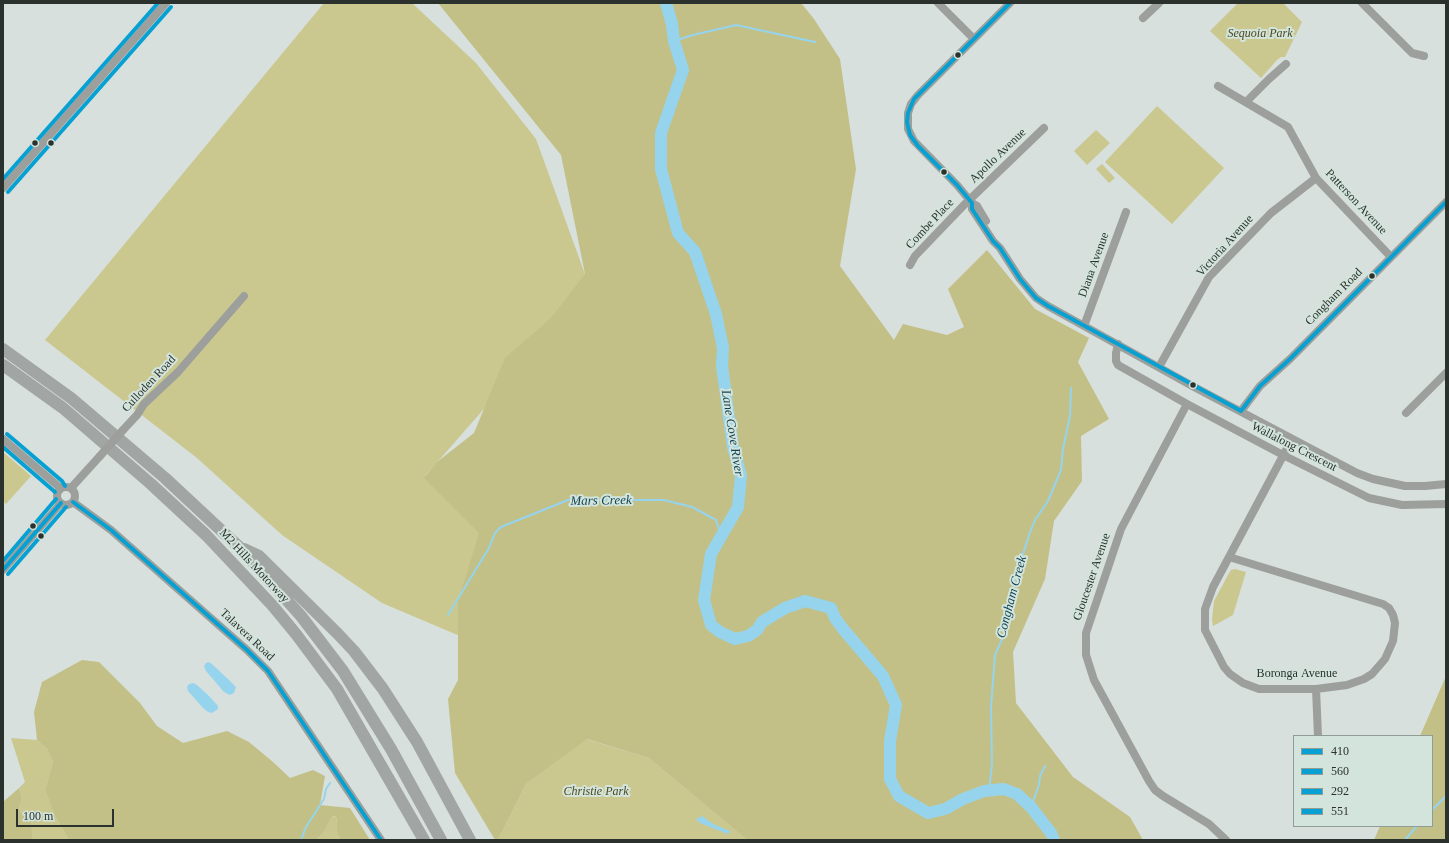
<!DOCTYPE html>
<html>
<head>
<meta charset="utf-8">
<style>
	body { margin:0 }
	#map { position:relative; width:1449px; height:843px; overflow:hidden; background:#d7e0dc; font-family:Georgia,serif }
	canvas { display:block }
	.frame { position:absolute; inset:0; border:4px solid #2b322e; pointer-events:none }
	.legend { position:absolute; left:1293px; top:735px; width:140px; height:92px; box-sizing:border-box; background:#d3e4dc; border:1px solid #909d96; margin:0; padding:5px 7px; list-style:none; font-size:12px; color:#2b322e }
	.legend li { display:flex; align-items:center; gap:8px; height:20px }
	.legend b { width:20px; border:1px solid #909d96 }
	.scale { position:absolute; left:16px; top:809px; width:98px; height:18px; box-sizing:border-box; border:2px solid #2b322e; border-top:0; padding-left:5px; font-size:12px; line-height:14px; white-space:nowrap; color:#2b322e; -webkit-text-stroke:3px #d3e4dc; paint-order:stroke }
</style>
</head>
<body>
<div id="map">
<canvas width="1449" height="843"></canvas>
<div class="frame"></div>
<ul class="legend">
<li><b style="height:5px;background:#06a1d2"></b>410</li>
<li><b style="height:5px;background:#06a1d2"></b>560</li>
<li><b style="height:5px;background:#06a1d2"></b>292</li>
<li><b style="height:5px;background:#06a1d2"></b>551</li>
</ul>
<div class="scale">100 m</div>
</div>
<script>
const ctx = document.querySelector('canvas').getContext('2d');
ctx.lineJoin = 'round';
function paint(path, color) {
  ctx.fillStyle = color;
  ctx.fill(path, 'evenodd');
}
function poly(rows) {
  const path = new Path2D();
  for (const r of rows) {
    if (r.length === 3) {
      path.moveTo(r[0] + r[2], r[1]);
      path.arc(r[0], r[1], r[2], 0, 2 * Math.PI);
      continue;
    }
    path.moveTo(r[0], r[1]);
    for (let i = 2; i < r.length; i += 2) path.lineTo(r[i], r[i + 1]);
  }
  return path;
}
function stroke(path, color, width, dash) {
  ctx.strokeStyle = color;
  ctx.lineWidth = width;
  ctx.lineCap = dash ? 'butt' : 'round';
  ctx.setLineDash(dash || []);
  ctx.stroke(path);
}
function label(font, color, halo, rows, align = 'center') {
  ctx.font = font + ' Georgia,serif';
  ctx.lineWidth = 4;
  ctx.setLineDash([]);
  ctx.textBaseline = 'middle';
  ctx.strokeStyle = halo;
  ctx.fillStyle = color;
  for (const [text, x, y, turn = 0] of rows) {
    ctx.save();
    ctx.translate(x, y);
    ctx.rotate((+turn || 0) * Math.PI / 180);
    ctx.textAlign = isNaN(turn) ? turn : align;
    if (halo) ctx.strokeText(text, 0, 0);
    ctx.fillText(text, 0, 0);
    ctx.restore();
  }
}
const green = poly([
	[324,3,412,3,476,63,536,139,590,288,426,475,630,657,597,694,382,603,282,535,197,458,45,340],
	[1238,3,1283,3,1302,22,1285,57,1281,57,1277,60,1261,78,1210,31],
	[1157,106,1224,168,1172,224,1105,162],
	[1096,130,1110,143,1087,165,1074,151],
	[1102,164,1115,178,1109,183,1096,169],
	[3,452,31,476,6,504,3,501],
	[1235,569,1246,572,1233,615,1213,626,1212,619,1214,601,1228,575,1231,570],
	[11,738,37,740,47,749,53,762,45,790,54,814,69,840,33,840,31,821,31,818,29,815,24,815,19,810,20,804,22,798,19,788,25,782],
	[586,739,649,758,747,840,498,840,526,784],
	[331,816,336,817,337,822,337,832,340,840,316,840,324,832]
]);
const forest = poly([
	[438,3,801,3,814,19,840,59,856,169,840,266,894,340,903,324,947,335,964,327,948,289,987,250,1035,309,1089,338,1078,362,1109,419,1081,436,1082,481,1054,521,1045,579,1013,652,1016,703,1073,777,1130,817,1143,840,747,840,649,758,587,739,526,784,498,840,495,840,455,773,448,699,458,680,458,602,479,533,424,478,437,462,474,433,505,358,551,318,585,274,561,155],
	[82,660,99,662,140,703,157,726,183,743,227,731,249,742,273,762,290,778,313,770,325,776,320,805,350,808,370,840,340,840,337,832,337,822,336,817,334,816,331,817,324,832,316,840,69,840,54,814,45,790,53,762,47,749,37,740,34,712,42,682],
	[1446,676,1446,840,1374,840,1380,826,1432,826,1432,736,1420,736],
	[19,788,22,798,20,804,19,810,24,815,31,816,31,821,33,840,3,840,3,802]
]);
const water = poly([
	[209,662,212,664,230,681,236,687,234,693,230,695,224,692,206,671,204,666,206,663],
	[193,683,197,685,209,696,218,706,218,709,212,713,208,712,203,708,188,691,187,687,189,684],
	[702,816,713,824,730,831,730,832,728,834,700,823,696,819]
]);
const stream = poly([
	[674,41,693,35,736,25,815,42],
	[448,615,489,548,495,533,501,527,568,500,664,500,692,507,716,520,721,536],
	[989,790,992,764,991,707,995,655,1007,628,1009,599,1029,535,1035,520,1048,501,1061,470,1063,449,1070,416,1071,388],
	[1031,807,1039,785,1040,776,1045,766],
	[1432,810,1446,796],
	[301,840,306,827,324,799,326,789,330,783],
	[1405,840,1417,826]
]);
const river = poly([
	[666,3,672,24,674,41,683,70,661,133,661,169,678,233,695,252,716,314,723,348,722,366,733,447,741,476,738,507,711,554,704,600,711,625,720,632,735,639,748,636,757,630,762,622,785,608,805,601,831,608,835,618,843,629,883,676,896,705,890,741,890,779,899,796,928,813,945,809,963,799,984,791,1004,789,1017,794,1031,807,1051,833,1054,840]
]);
const minor = poly([
	[938,3,974,39],
	[1362,3,1412,53,1424,56],
	[1143,18,1159,3],
	[1218,86,1288,127,1316,178,1391,257],
	[1246,102,1269,79,1286,64],
	[3,188,166,3],
	[972,203,972,209,993,241,1000,248,1020,279,1036,298,1048,306,1196,388,1357,473,1373,479,1405,486,1425,486,1446,484],
	[986,221,977,206,972,203,957,185,914,141,908,129,908,113,911,104,918,95,1010,3],
	[910,265,915,256,963,206,1044,128],
	[1084,326,1126,212],
	[1118,344,1116,353,1116,361,1118,365,1187,404,1283,455,1369,498,1402,505,1446,504],
	[1159,367,1209,277,1271,213,1316,178],
	[1187,404,1121,529,1086,633,1086,655,1094,680,1149,781,1155,790,1163,796,1209,824,1226,840],
	[1241,411,1260,386,1290,359,1446,202],
	[1406,413,1446,373],
	[123,430,137,415,144,404,178,372,244,296],
	[3,439,58,486,60,489],
	[66,496,9],
	[71,488,100,456],
	[73,502,111,530,247,650,268,671,381,840],
	[1229,557,1383,604,1389,608,1393,615,1395,623,1393,641,1385,659,1372,674,1364,679,1347,685,1316,689,1259,689,1243,683,1230,674,1224,667,1205,630,1205,609,1213,587,1229,557,1292,439],
	[3,570,61,503],
	[1316,689,1318,736]
]);
const highway = poly([
	[3,349,71,398,165,478,239,547,301,616,343,671,391,749,441,840],
	[3,365,63,408,151,484,206,535,272,605,296,634,337,689,424,840],
	[244,549,259,556,338,634,354,651,383,689,417,742,470,840]
]);
const minorBridge = poly([
	[100,456,123,430]
]);
const bus1 = poly([
	[73,502,111,530,247,650,268,671,381,840],
	[3,570,61,503]
]);
const bus2 = poly([
	[1010,3,914,99,908,113,907,122,910,135,918,146,957,185,972,203,972,209,993,241,1000,248,1020,279,1036,298,1048,306,1241,411,1260,386,1290,359,1446,202]
]);
const bus3 = poly([
	[8,192,171,7],
	[3,447,55,492],
	[8,574,66,507]
]);
const bus4 = poly([
	[3,179,158,3],
	[7,434,62,481,65,486],
	[3,561,56,499]
]);
const markers = [
	[958,55,3.5,"#2b322e"],
	[35,143,3.5,"#2b322e"],
	[51,143,3.5,"#2b322e"],
	[944,172,3.5,"#2b322e"],
	[1372,276,3.5,"#2b322e"],
	[1193,385,3.5,"#2b322e"],
	[33,526,3.5,"#2b322e"],
	[41,536,3.5,"#2b322e"]
];
const parkNames = [
	["Sequoia Park",1260,34],
	["Christie Park",596,792]
];
const streetNames = [
	["Apollo Avenue",998,156,-44],
	["Patterson Avenue",1356,202,47],
	["Combe Place",930,224,-47],
	["Victoria Avenue",1225,246,-48],
	["Diana Avenue",1094,265,-70],
	["Congham Road",1334,297,-45],
	["Culloden Road",149,384,-47],
	["Wallalong Crescent",1294,447,27],
	["M2 Hills Motorway",254,566,47],
	["Gloucester Avenue",1092,577,-71],
	["Talavera Road",247,635,43],
	["Boronga Avenue",1297,674]
];
const waterNames = [
	["Lane Cove River",732,433,81],
	["Mars Creek",601,501,-1],
	["Congham Creek",1012,597,-75]
];
paint(green, '#cac88e');
paint(forest, '#c2c086');
paint(water, '#96d4ee');
stroke(stream, '#96d4ee', 2);
stroke(river, '#96d4ee', 12);
stroke(minor, '#9c9f9c', 8);
stroke(highway, '#a1a6a4', 12);
stroke(minorBridge, '#9c9f9c', 8);
stroke(bus1, '#06a1d2', 4);
stroke(bus2, '#06a1d2', 4);
stroke(bus3, '#06a1d2', 4);
stroke(bus4, '#06a1d2', 4);
for (const [x, y, r, color] of markers) {
  const dot = new Path2D();
  dot.arc(x, y, r, 0, 2 * Math.PI);
  ctx.fillStyle = color;
  ctx.fill(dot);
  stroke(dot, '#d3e4dc', 1.5);
}
label('italic 12px', '#4c481e', '#d3e4dc', parkNames);
label('12px', '#2b322e', '#d3e4dc', streetNames);
label('italic 13px', '#0b3f52', '#d3e4dc', waterNames);
</script>
</body>
</html>
